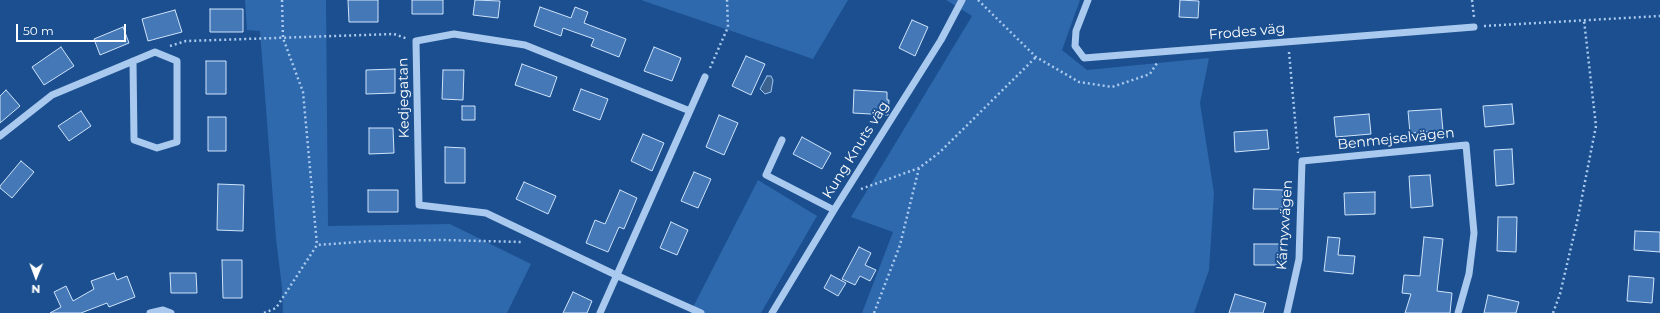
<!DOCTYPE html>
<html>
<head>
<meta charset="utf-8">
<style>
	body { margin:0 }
	#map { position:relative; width:1660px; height:313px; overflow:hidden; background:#1b4f8f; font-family:Montserrat,sans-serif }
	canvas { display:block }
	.north { position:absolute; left:16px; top:257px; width:40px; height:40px; -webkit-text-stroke:3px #1b4f8f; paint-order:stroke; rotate:181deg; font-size:11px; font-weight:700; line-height:16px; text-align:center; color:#fff }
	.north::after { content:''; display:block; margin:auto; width:14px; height:18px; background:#fff; clip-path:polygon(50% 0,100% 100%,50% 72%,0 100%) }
	.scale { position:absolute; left:16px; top:24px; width:110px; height:18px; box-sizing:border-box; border:2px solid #fff; border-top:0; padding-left:5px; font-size:12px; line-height:14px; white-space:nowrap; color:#fff; -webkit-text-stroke:3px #1b4f8f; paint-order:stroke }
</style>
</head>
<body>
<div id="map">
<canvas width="1660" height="313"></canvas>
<div class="north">N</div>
<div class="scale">50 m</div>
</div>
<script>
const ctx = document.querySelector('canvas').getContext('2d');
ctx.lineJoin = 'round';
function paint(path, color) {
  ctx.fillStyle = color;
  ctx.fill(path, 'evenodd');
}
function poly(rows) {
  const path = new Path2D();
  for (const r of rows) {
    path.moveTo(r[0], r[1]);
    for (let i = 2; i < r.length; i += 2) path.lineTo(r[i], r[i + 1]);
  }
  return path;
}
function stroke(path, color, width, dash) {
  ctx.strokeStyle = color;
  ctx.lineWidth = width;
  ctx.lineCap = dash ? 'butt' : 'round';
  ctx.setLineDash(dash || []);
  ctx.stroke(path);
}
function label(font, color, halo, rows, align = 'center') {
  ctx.font = font + ' Montserrat,sans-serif';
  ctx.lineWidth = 4;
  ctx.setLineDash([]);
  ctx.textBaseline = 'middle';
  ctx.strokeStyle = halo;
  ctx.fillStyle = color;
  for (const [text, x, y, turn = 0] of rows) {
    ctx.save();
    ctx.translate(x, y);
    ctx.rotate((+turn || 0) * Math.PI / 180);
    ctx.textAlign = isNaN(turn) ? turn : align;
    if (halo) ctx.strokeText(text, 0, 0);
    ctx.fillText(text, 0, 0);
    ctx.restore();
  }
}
const green = poly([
	[245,0,326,0,328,226,450,224,531,264,507,313,283,313,282,287,276,239,260,31,247,30],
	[641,0,848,0,813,59],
	[946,0,1080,0,1062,50,1087,70,1209,58,1200,103,1214,193,1209,270,1194,313,862,313,893,232,851,217,972,16],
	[758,180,817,216,761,313,690,313]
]);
const water = poly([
	[767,76,771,76,773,80,771,92,765,94,760,89,767,76]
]);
const building = poly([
	[348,0,378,0,378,22,349,22,348,0],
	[412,0,443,0,443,14,412,14,412,0],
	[475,0,500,1,498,18,473,15,475,0],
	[1180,0,1199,1,1198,18,1179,17,1180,0],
	[540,7,571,18,575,7,588,12,584,23,626,39,619,57,591,46,594,39,563,28,561,36,534,26,540,7],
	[210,9,243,9,243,32,210,32,210,9],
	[175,10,182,32,148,41,142,19,175,10],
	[912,20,928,27,915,56,899,48,912,20],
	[123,27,129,43,100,55,94,39,123,27],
	[61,47,74,66,44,85,32,67,61,47],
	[654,47,681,58,672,81,644,71,654,47],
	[746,56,765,64,751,95,732,86,746,56],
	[206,61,226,61,226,94,206,94,206,61],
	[522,64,557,77,550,97,515,85,522,64],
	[395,69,395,93,366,94,366,70,395,69],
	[443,70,464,70,463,100,442,99,443,70],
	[581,89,608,99,600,120,573,110,581,89],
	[6,90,20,106,0,123,0,96,6,90],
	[854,90,887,92,887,100,889,100,888,115,853,113,854,90],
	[1512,104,1514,124,1485,127,1483,106,1512,104],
	[462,106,475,106,475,120,462,120,462,106],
	[1441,109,1443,131,1410,133,1408,111,1441,109],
	[81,111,91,126,69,141,58,126,81,111],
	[1369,114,1371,134,1336,137,1334,117,1369,114],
	[719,115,738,123,724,155,706,147,719,115],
	[208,117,226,117,226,151,208,151,208,117],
	[369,128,393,128,394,153,369,154,369,128],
	[1267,130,1269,149,1235,152,1234,132,1267,130],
	[643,134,664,143,652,171,631,161,643,134],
	[802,137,831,153,822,169,793,154,802,137],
	[445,147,465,148,465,183,445,183,445,147],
	[1512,149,1514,184,1496,186,1494,150,1512,149],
	[21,161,34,172,12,198,0,188,0,186,21,161],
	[694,172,711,179,698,208,681,201,694,172],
	[1430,175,1433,206,1411,208,1409,176,1430,175],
	[524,182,556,196,548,214,516,199,524,182],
	[218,184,244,185,243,231,217,230,218,184],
	[1254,189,1283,190,1282,209,1253,209,1254,189],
	[368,190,398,190,398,212,368,212,368,190],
	[620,190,637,198,624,229,619,227,608,252,586,243,595,220,605,224,620,190],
	[1375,192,1375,214,1345,215,1344,193,1375,192],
	[1498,217,1517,217,1516,252,1497,251,1498,217],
	[671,222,688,230,677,255,660,248,671,222],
	[1635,231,1660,232,1660,252,1634,250,1635,231],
	[1328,237,1340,238,1338,255,1355,256,1353,274,1324,271,1328,237],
	[1424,237,1443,239,1437,291,1452,293,1450,313,1405,313,1411,294,1402,293,1404,275,1420,276,1424,237],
	[1254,244,1282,244,1281,265,1254,265,1254,244],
	[859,247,871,253,865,265,876,270,870,281,860,276,855,285,842,279,859,247],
	[222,260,242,260,242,298,223,298,222,260],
	[114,273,117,280,127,276,135,297,109,307,107,303,81,313,50,313,61,307,54,292,66,286,73,301,94,289,91,281,114,273],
	[170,273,196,273,197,293,171,293,170,273],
	[831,275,846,283,838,296,824,288,831,275],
	[1629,276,1654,278,1652,303,1627,301,1629,276],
	[573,292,592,301,587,313,563,313,573,292],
	[1235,294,1266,303,1263,313,1229,313,1235,294],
	[1488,295,1519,302,1516,313,1484,313,1488,295]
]);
const path = poly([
	[282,0,283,38,303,92,317,245],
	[978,0,1036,57,1079,82,1112,87,1150,74,1157,63],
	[1472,0,1474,17],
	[1484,26,1660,16],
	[170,46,186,41,394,34,408,39],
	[1289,52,1298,153],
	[710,68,728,27,727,0],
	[861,189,919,168,940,152,1036,57],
	[264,313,276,308,317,245,372,241,443,240,521,242],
	[874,313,900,245,919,168],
	[1553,313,1560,294,1577,222,1596,126,1584,20]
]);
const minor = poly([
	[1088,0,1076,31,1075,46,1084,58,1474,27],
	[690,111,525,45,454,34,416,41,419,205,486,213,618,276,701,313],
	[0,136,52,95,155,52,177,61,177,142,157,148,134,140,133,61],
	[782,140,766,175,834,210],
	[150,313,163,310,171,313],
	[600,313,705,77],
	[772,313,834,210,941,40,962,0],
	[1287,313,1299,259,1302,161,1466,145,1474,233,1469,274,1458,313]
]);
const streetNames = [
	["Frodes väg",1247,32,-5],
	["Kedjegatan",404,98,-91],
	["Benmejselvägen",1396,139,-6],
	["Kung Knuts väg",856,150,-58],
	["Kärnyxvägen",1285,225,-86]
];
paint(green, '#2e69ad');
paint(water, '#3c6290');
stroke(water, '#9cc4f0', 1);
paint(building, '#4478b7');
stroke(building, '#cfe3fa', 1);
stroke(path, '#a9c9ee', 2.5, [2, 3]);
stroke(minor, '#a9c9ee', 7);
label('14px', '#fff', '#1b4f8f', streetNames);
</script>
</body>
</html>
